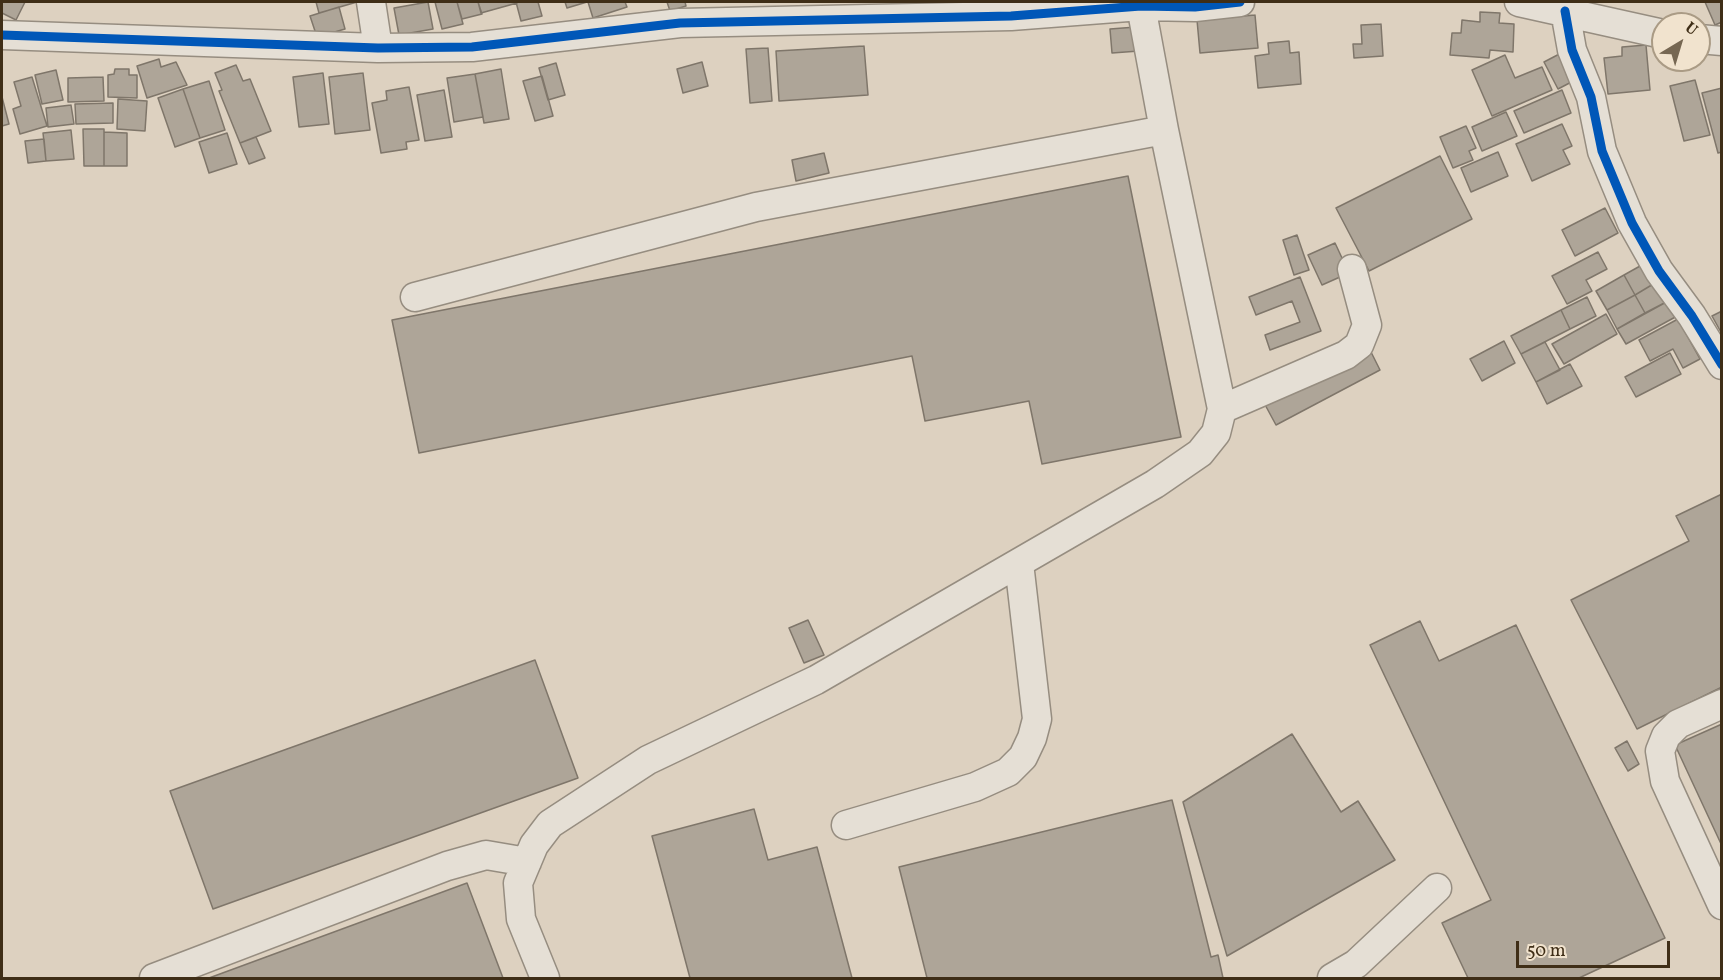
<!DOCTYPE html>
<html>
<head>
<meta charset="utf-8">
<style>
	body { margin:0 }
	#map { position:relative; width:1723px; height:980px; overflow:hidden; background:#ddd1c0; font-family:Vollkorn,serif }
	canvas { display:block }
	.frame { position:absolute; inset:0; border:3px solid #3f2e17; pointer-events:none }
	.north { position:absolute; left:1651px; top:12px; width:60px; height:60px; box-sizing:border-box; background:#f1e3ce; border:2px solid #aa9b85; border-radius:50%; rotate:38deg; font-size:16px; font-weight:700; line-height:24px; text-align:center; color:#3f2e17 }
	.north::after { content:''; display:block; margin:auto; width:21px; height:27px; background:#766752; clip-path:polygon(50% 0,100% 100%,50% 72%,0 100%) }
	.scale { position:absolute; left:1516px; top:941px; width:154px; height:27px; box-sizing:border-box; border:3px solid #3f2e17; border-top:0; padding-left:8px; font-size:18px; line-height:21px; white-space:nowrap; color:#3f2e17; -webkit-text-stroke:4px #f1e3ce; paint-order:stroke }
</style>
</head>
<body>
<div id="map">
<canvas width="1723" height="980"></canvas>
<div class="frame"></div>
<div class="north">U</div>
<div class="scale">50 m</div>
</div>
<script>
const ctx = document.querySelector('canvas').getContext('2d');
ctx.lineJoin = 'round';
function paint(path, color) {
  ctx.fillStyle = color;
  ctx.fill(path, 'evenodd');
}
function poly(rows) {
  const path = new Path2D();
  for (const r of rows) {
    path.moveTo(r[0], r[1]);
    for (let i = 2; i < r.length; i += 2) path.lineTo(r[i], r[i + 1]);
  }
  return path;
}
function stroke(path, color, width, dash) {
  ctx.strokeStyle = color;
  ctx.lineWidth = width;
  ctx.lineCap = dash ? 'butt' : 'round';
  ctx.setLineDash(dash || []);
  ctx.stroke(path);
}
const building = poly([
	[2,2,25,2,16,20,2,13,2,2],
	[316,2,357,2,319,13,316,2],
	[428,2,433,29,399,35,394,8,428,2],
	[435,2,457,2,463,24,442,29,435,2],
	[457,2,478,2,482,14,462,19,457,2],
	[478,2,516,2,517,3,481,13,478,2],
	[516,2,538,2,542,16,521,21,516,2],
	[565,2,587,2,567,8,565,2],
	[588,2,625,2,627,7,593,18,588,2],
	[667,2,685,2,686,6,670,11,667,2],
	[903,2,928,2,904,7,903,2],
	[1705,2,1722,2,1722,22,1715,25,1705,2],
	[339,7,345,29,317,37,310,16,339,7],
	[1480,12,1500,13,1499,23,1514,24,1513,52,1490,50,1489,58,1450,55,1452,33,1461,33,1462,20,1480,22,1480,12],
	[1255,15,1258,48,1200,53,1197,20,1255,15],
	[1381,24,1383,56,1354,58,1353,44,1362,44,1361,25,1381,24],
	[1136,27,1139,51,1112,53,1110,29,1136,27],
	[1289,41,1290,53,1299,52,1301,84,1258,88,1255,56,1269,54,1268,43,1289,41],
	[1646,45,1650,90,1608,94,1604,58,1622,56,1622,47,1646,45],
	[864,46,868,95,779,101,776,51,864,46],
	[768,48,772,101,750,103,746,49,768,48],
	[1567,50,1581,77,1558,89,1544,62,1567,50],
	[1505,55,1515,78,1542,67,1552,90,1492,116,1472,70,1505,55],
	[159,59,161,67,176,62,187,85,147,98,137,66,159,59],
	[702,62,708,86,683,93,677,69,702,62],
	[556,63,565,95,548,100,539,68,556,63],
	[236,65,243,81,250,79,271,131,240,143,219,91,222,90,215,73,236,65],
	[115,69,129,69,129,75,137,75,137,98,108,97,108,75,114,74,115,69],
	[501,69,509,119,484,123,475,74,501,69],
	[56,70,63,100,42,104,35,75,56,70],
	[323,73,329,124,299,127,293,77,323,73],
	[363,73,370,130,335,134,329,77,363,73],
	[475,74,483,117,454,122,447,78,475,74],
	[542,76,553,116,535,121,523,81,542,76],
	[32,77,47,126,20,134,13,109,21,106,14,82,32,77],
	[103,77,104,101,68,102,68,78,103,77],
	[1695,80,1710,135,1684,141,1670,86,1695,80],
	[209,81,225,130,200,138,183,89,209,81],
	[409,87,419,140,406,142,407,149,381,153,372,103,387,100,386,91,409,87],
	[1722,88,1722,152,1718,153,1702,93,1722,88],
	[183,89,200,138,175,147,158,98,183,89],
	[444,90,452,137,425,141,417,95,444,90],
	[1562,90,1571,113,1524,133,1514,111,1562,90],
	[2,97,9,124,2,126,2,97],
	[118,99,147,101,145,131,117,129,118,99],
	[113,103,113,123,76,124,75,104,113,103],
	[71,105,74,124,48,127,46,108,71,105],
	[1506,112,1517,136,1482,151,1472,127,1506,112],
	[1562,124,1572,146,1563,150,1570,164,1532,181,1516,144,1562,124],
	[1466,126,1476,148,1469,151,1473,160,1453,168,1440,137,1466,126],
	[83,129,104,129,104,166,84,166,83,129],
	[71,130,74,159,46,161,43,133,71,130],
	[104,132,127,133,127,166,104,166,104,132],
	[227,133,237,164,209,173,199,142,227,133],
	[256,137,265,158,249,164,240,143,256,137],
	[44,139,46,161,28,163,25,141,44,139],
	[1498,152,1508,176,1471,192,1461,168,1498,152],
	[824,153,829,173,796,181,792,160,824,153],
	[1440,156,1472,219,1369,271,1336,208,1440,156],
	[1128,176,1181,437,1042,464,1029,401,925,421,912,356,419,453,392,320,1128,176],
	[1605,208,1618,233,1575,256,1562,230,1605,208],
	[1297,235,1309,270,1294,275,1283,240,1297,235],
	[1335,243,1349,273,1322,285,1308,255,1335,243],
	[1598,252,1607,269,1586,280,1592,291,1567,304,1552,276,1598,252],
	[1649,261,1660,280,1635,295,1624,275,1649,261],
	[1624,275,1635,295,1607,310,1596,291,1624,275],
	[1300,277,1321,331,1270,350,1265,335,1300,322,1292,301,1256,315,1249,297,1300,277],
	[1660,280,1670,300,1645,313,1635,295,1660,280],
	[1635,295,1645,313,1617,329,1607,310,1635,295],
	[1587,297,1596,316,1570,329,1561,310,1587,297],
	[1670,300,1679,315,1626,344,1617,329,1670,300],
	[1561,310,1570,329,1521,354,1511,336,1561,310],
	[1722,311,1722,334,1712,316,1722,311],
	[1606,314,1617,334,1564,364,1552,344,1606,314],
	[1678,319,1700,359,1683,368,1673,349,1650,361,1639,340,1678,319],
	[1504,341,1515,363,1482,381,1470,359,1504,341],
	[1545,342,1560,370,1536,382,1521,354,1545,342],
	[1368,346,1380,370,1276,425,1263,401,1368,346],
	[1670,353,1681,374,1636,397,1625,377,1670,353],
	[1570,364,1582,386,1547,404,1536,382,1570,364],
	[1722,494,1722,687,1637,729,1571,600,1689,541,1676,516,1722,494],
	[808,620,824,655,804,663,789,628,808,620],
	[1420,621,1439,661,1516,625,1665,938,1579,978,1468,978,1442,923,1491,900,1370,645,1420,621],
	[535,660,578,778,213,909,170,791,535,660],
	[1722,724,1722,846,1675,745,1722,724],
	[1292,734,1341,812,1358,801,1395,860,1227,956,1183,802,1292,734],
	[1627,741,1639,764,1628,771,1615,748,1627,741],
	[1172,800,1211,957,1218,955,1223,978,927,978,899,867,1172,800],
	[754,809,768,860,817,847,852,978,690,978,652,836,754,809],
	[467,883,503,978,209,978,467,883]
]);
const minor = poly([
	[371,2,378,48],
	[1519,2,1663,34],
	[1565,11,1572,50,1591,97,1602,151,1632,223,1659,271,1692,316,1722,365],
	[2,35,378,48,472,47,680,23,1011,16,1141,6,1195,7,1240,2],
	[1699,39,1722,41],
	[415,297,756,207,1164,130],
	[1222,409,1346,355,1359,345,1367,325,1352,269],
	[1722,704,1678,724,1666,736,1660,751,1665,781,1722,905],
	[846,825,975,787,1008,772,1023,757,1032,738,1037,719,1019,563],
	[154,978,447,866,486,855,527,862],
	[545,978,521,919,518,883,534,845,550,824,648,760,816,680,1155,484,1200,453,1216,433,1222,409,1164,130,1141,6],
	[1332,978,1356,964,1437,888]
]);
const cycleway = poly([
	[1565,11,1572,50,1591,97,1602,151,1632,223,1659,271,1692,316,1722,365],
	[2,35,378,48,472,47,680,23,1011,16,1141,6,1195,7,1240,2]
]);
paint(building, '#aea598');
stroke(building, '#7f766a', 1.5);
stroke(minor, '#968d80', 31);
stroke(minor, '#e5dfd5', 28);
stroke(cycleway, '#0057b8', 9);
</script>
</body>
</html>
